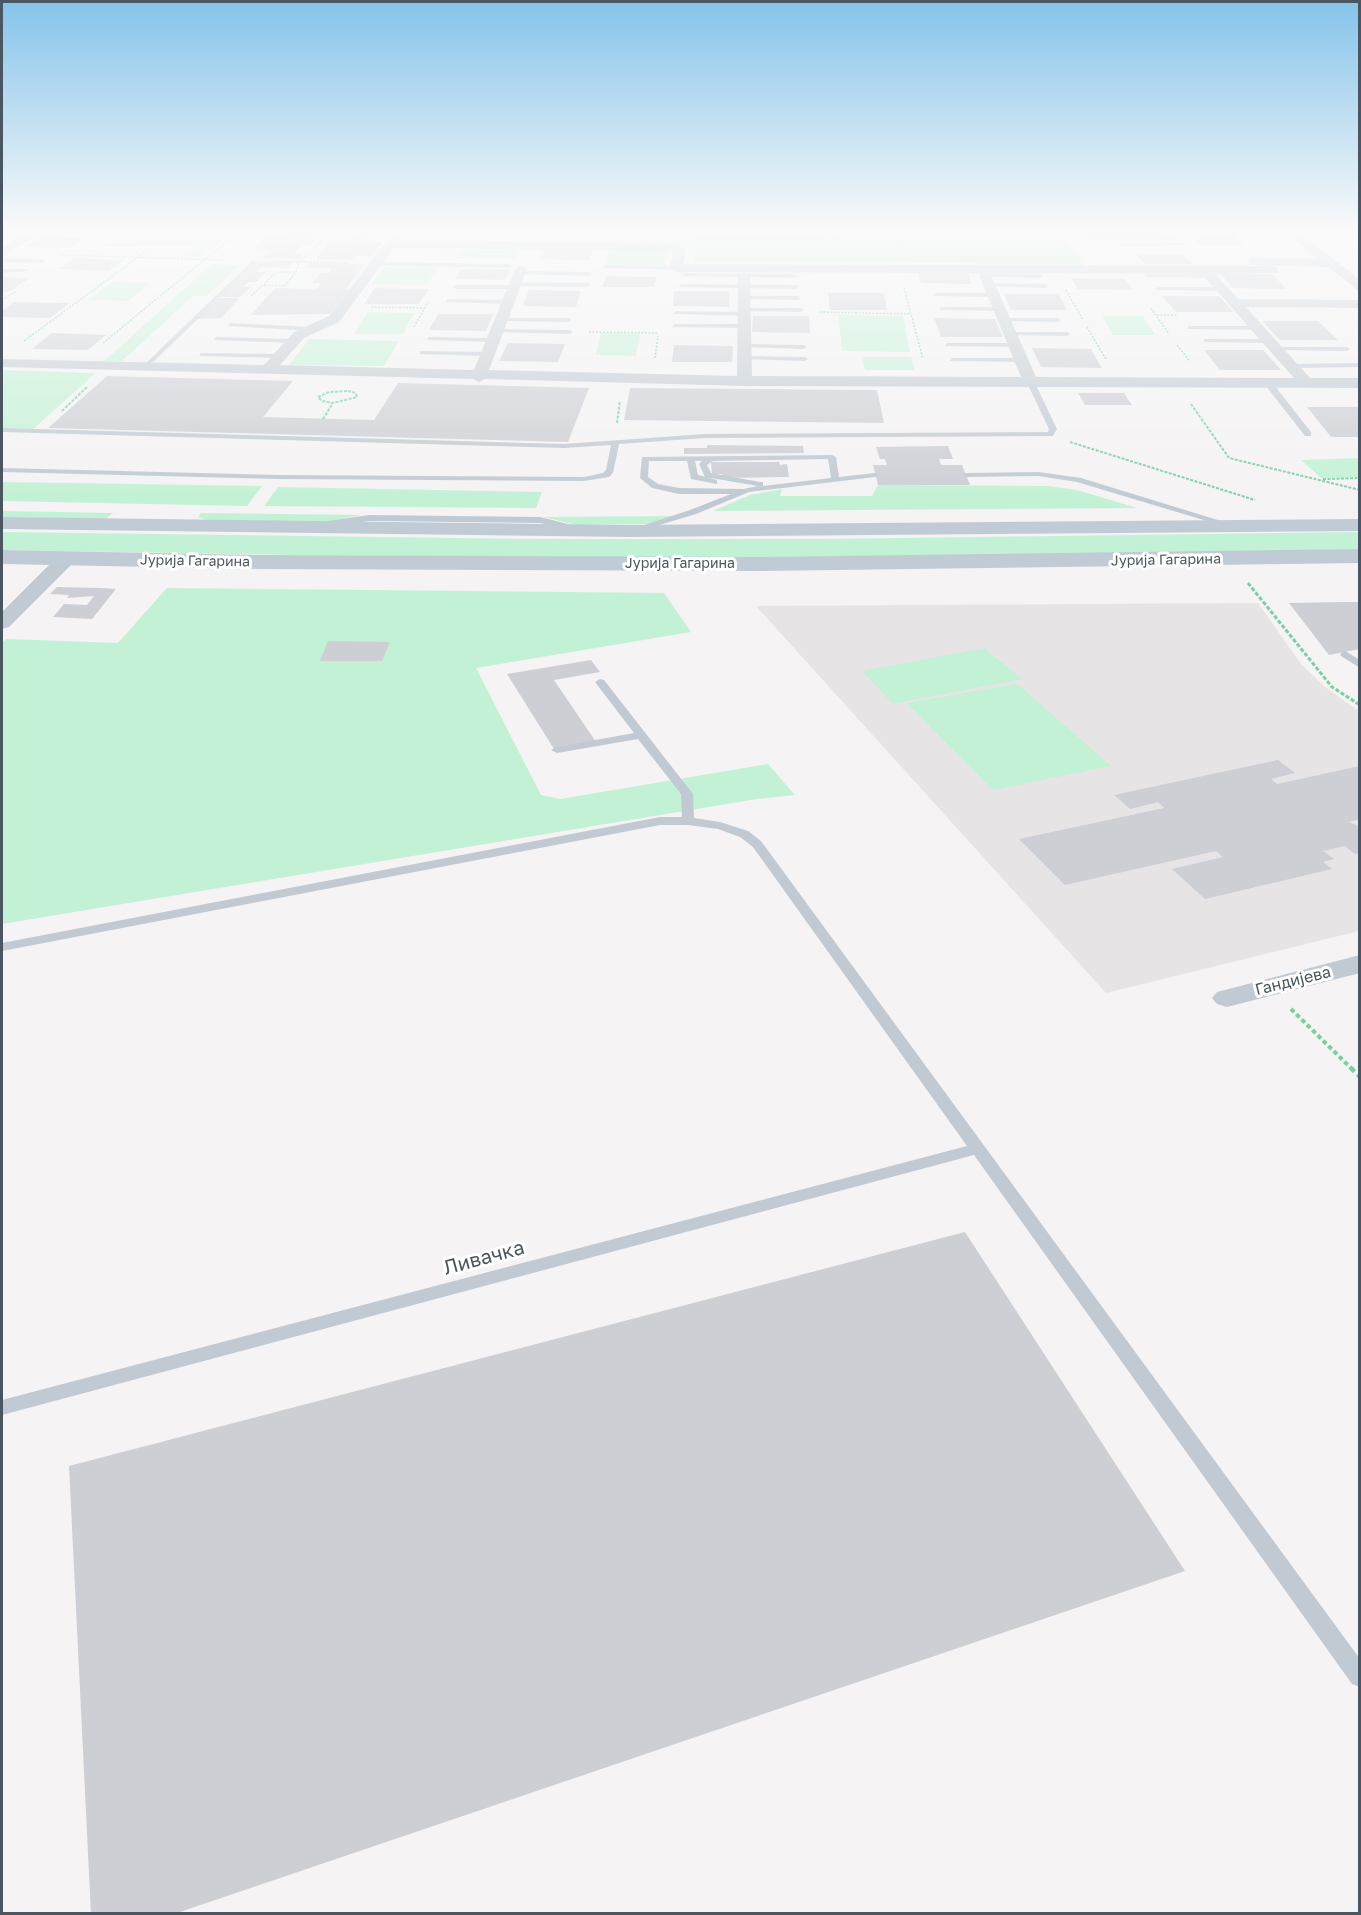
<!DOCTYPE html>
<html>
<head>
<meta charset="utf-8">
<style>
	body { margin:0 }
	#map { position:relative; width:1361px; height:1915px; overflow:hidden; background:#f5f3f3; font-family:"Golos Text",sans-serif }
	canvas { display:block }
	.frame { position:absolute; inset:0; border:3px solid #4a5661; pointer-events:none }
</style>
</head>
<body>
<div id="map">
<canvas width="1361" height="1915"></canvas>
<div class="frame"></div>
</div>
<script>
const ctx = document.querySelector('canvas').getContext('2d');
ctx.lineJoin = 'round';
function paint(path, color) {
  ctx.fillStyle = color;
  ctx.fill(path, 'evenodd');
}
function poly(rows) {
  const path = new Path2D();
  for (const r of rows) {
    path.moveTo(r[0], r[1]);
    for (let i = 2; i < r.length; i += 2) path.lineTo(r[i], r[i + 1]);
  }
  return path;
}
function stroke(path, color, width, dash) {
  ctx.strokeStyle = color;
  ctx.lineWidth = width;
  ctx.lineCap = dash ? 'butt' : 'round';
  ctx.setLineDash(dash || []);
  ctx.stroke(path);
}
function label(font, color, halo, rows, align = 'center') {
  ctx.font = font + ' "Golos Text",sans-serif';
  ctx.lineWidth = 6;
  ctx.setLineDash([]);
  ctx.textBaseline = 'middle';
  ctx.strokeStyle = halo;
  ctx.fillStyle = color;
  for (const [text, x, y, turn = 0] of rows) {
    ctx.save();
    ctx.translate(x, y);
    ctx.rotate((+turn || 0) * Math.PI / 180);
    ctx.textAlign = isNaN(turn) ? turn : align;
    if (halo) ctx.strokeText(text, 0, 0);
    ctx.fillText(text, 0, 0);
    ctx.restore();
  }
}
const education = poly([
	[1258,603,1301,664,1325,687,1359,711,1359,931,1106,993,756,606]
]);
const green = poly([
	[151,232,233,232,201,257,187,257,200,246,190,243,186,245,130,246],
	[425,232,1061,232,1085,267,980,267,977,263,695,262,695,251,682,251,674,245,674,241,421,239],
	[609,247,668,250,665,265,605,265],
	[460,250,520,250,516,259,456,258],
	[212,264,240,265,206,296,193,296,122,361,104,361],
	[386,266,439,267,426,285,371,284],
	[112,282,150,283,128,301,88,300],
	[368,312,414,313,403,334,354,334],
	[838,315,903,316,910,352,842,351],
	[1102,316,1143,316,1155,335,1113,335],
	[601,333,640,334,636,356,596,355],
	[309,339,399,341,384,366,289,365],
	[862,357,911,357,915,370,865,370],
	[2,370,96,373,33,429,2,428],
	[1359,458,1359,477,1321,478,1301,460],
	[2,482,262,486,247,506,2,501],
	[878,485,1048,486,1077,490,1137,508,713,511,750,495,782,489,780,496,872,496],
	[278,487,542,492,536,508,264,506],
	[2,511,113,513,106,519,2,517],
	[201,513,361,515,319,524,210,521,198,517],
	[676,516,647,524,577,525,543,517],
	[2,532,531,539,825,539,1360,532,1359,549,1185,553,668,558,291,555,2,550],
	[167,588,664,593,691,632,476,668,541,795,560,799,768,764,795,795,757,799,2,924,2,642,7,639,118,643],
	[984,648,1022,679,893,704,862,671],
	[1017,684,1111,766,993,790,907,703]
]);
const building = poly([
	[287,232,324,232,309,246,302,246,295,254,303,254,298,259,262,258,271,250,252,249,268,235,284,235],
	[351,232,377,233,369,242,383,242,371,256,355,255,352,260,316,259,331,241,343,241],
	[1191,235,1233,235,1243,245,1200,245],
	[40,237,87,238,70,248,23,247],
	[546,248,594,249,589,260,540,259],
	[1136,254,1183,254,1192,264,1145,264],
	[75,258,124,260,109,271,58,269],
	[257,262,293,262,288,268,262,267,257,272,266,272,256,282,248,282,243,287,251,287,240,297,220,297],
	[310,263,364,264,346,289,350,289,330,314,251,315,275,288,316,289,321,283,312,283,321,273,329,273,332,268,306,268],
	[461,269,510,269,505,280,455,279],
	[918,272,968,273,972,284,921,283],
	[1221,274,1273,274,1286,289,1233,288],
	[606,276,657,277,654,287,602,287],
	[2,277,30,278,8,292,2,292],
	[1071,278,1125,279,1133,290,1078,289],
	[375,288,429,289,419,304,364,304],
	[529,290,581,291,576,307,523,306],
	[674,291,729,291,729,307,673,306],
	[828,293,884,293,887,310,830,310],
	[1004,294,1059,294,1067,310,1011,310],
	[1162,296,1219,296,1234,312,1176,312],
	[220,298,240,298,221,318,197,319],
	[14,302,70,303,50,318,2,317,2,311],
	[438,314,493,314,486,331,429,330],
	[753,316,809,316,810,333,752,332],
	[934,318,995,319,1003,337,941,337],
	[1262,321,1318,321,1338,340,1280,340],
	[52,333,106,335,88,350,32,349],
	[508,343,565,344,558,362,499,361],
	[674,345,733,346,732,362,672,362],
	[1032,348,1091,349,1102,368,1041,367],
	[1204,350,1263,350,1281,370,1220,370],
	[107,376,293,381,263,417,374,420,398,383,589,388,568,442,48,428],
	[630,388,877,390,884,423,624,420],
	[1078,393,1124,393,1132,405,1085,405],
	[1307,407,1360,407,1360,437,1331,437],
	[707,445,803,446,804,453,684,454,684,448,707,448],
	[948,446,953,459,939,459,941,465,962,465,970,485,878,485,873,465,887,465,885,459,880,459,876,447],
	[711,462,779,462,780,465,787,464,789,477,723,478,722,474,712,474],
	[57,587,100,588,116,589,92,619,53,617,64,604,87,605,94,596,67,598,69,595,50,594],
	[1342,602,1360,602,1360,649,1329,655,1289,603],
	[328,641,390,642,382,661,320,661],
	[591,660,600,672,554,680,596,742,554,749,507,674],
	[1278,760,1295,773,1271,779,1277,784,1360,766,1360,819,1349,822,1360,827,1360,853,1355,854,1345,846,1323,851,1334,859,1323,862,1332,869,1205,899,1172,869,1223,857,1216,851,1065,885,1019,839,1164,808,1158,802,1130,809,1114,795],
	[965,1232,1185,1571,174,1914,91,1914,69,1466]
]);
const pathFar4 = poly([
	[810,232,812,241],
	[894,232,901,249],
	[1243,232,1253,241],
	[109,233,147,234],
	[699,239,1064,242],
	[102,245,132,245],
	[62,255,226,260],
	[181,258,197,247,188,244],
	[275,261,349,263],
	[264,285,276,272,295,272],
	[904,288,923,359],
	[1066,290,1083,320],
	[251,296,263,285,285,286,296,272,299,262,332,232],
	[2,300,16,291],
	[371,307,424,308],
	[1151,308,1169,334],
	[820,312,911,314],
	[1157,315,1177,315],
	[414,327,428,302],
	[1087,327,1106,359],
	[589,332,657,333],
	[24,341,152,247],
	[103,343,238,232],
	[1177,345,1189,360],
	[655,358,658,336]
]);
const pathFar3 = poly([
	[348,391,356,393,357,397,333,403,322,401,318,397,329,392,348,391],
	[1191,404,1229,458,1360,490],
	[62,411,87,387],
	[323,419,333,403],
	[617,423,620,401],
	[1070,442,1255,500],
	[1323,479,1360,478]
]);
const pathFar2 = poly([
	[1248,583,1332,687,1360,705]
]);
const pathFar1 = poly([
	[1291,1009,1353,1070]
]);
const path = poly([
	[1351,1068,1360,1077]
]);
const service = poly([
	[79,232,92,232,89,234,79,232],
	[2,234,28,235,31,237,2,238,2,234],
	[1121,243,1184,243,1187,245,1119,246,1121,243],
	[2,258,42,259,45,261,42,263,2,262,2,258],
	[253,260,258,261,146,369,142,369,142,367,253,260],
	[374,262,509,264,512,266,509,268,372,265,374,262],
	[605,265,676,266,679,268,676,270,603,268,605,265],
	[2,269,26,269,29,271,2,273,2,269],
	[520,271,590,272,593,274,590,276,518,274,520,271],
	[684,273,794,274,797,276,794,278,682,276,684,273],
	[985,273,1040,274,1043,276,1040,278,983,276,985,273],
	[1146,274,1211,274,1214,276,1211,278,1144,277,1146,274],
	[515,282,588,283,591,285,588,287,516,286,514,289,456,289,453,287,456,285,513,285,515,282],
	[989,283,1045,284,1048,286,1045,288,987,286,989,283],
	[681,284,796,285,799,287,796,289,679,287,681,284],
	[1157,287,1223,287,1226,289,1223,291,1155,290,1157,287],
	[936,293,993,293,996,295,993,297,934,296,936,293],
	[744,296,798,296,801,298,798,300,742,299,744,296],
	[448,299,508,300,511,302,508,304,446,302,448,299],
	[941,307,999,307,1002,309,999,311,939,310,941,307],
	[745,308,801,308,804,310,801,312,743,311,745,308],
	[676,311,745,312,748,314,745,316,674,314,676,311],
	[501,318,569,318,572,320,569,322,499,321,501,318],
	[1004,318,1058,318,1061,320,1058,322,1002,321,1004,318],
	[230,323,312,327,315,329,312,331,228,326,230,323],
	[674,324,745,324,748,326,745,328,672,327,674,324],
	[1189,326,1257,326,1260,328,1257,330,1187,329,1189,326],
	[497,329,570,330,573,332,570,334,495,332,497,329],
	[1010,332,1067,332,1070,334,1067,336,1008,335,1010,332],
	[216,337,292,339,295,341,292,343,214,340,216,337],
	[429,337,493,338,496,340,493,342,427,340,429,337],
	[1205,339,1268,339,1271,341,1268,343,1203,342,1205,339],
	[947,343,1015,343,1018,345,1015,347,945,346,947,343],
	[745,344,804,345,807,347,804,349,743,347,745,344],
	[1275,347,1347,347,1350,349,1347,351,1273,350,1275,347],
	[421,351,488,352,491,354,488,356,419,354,421,351],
	[201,353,279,354,282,356,279,358,199,356,201,353],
	[745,356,805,357,808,359,805,361,743,359,745,356],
	[952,358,1021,358,1024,360,1021,362,950,361,952,358],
	[1360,363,1360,367,1290,368,1286,366,1290,364,1360,363],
	[1031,381,1035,383,1057,429,1053,436,705,438,619,444,613,473,609,477,584,481,279,479,2,472,2,468,279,475,584,477,603,473,606,470,611,445,564,448,2,432,2,428,564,444,705,434,1048,432,1049,429,1027,383,1031,381],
	[1265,381,1271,381,1311,432,1311,436,1305,436,1265,385,1265,381],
	[832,455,836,457,839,477,875,473,879,475,875,477,749,492,696,514,636,532,632,529,690,510,731,494,679,494,652,488,640,478,642,457,832,455],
	[828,459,831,478,763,486,763,482,760,482,711,473,707,465,713,461,828,459],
	[649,461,687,461,691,479,717,484,717,480,698,475,695,461,702,461,699,464,705,477,758,486,743,489,679,488,658,484,648,477,649,461],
	[1039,472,1081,478,1234,525,1227,527,1077,482,1039,476,966,477,962,475,966,473,1039,472],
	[369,515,540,517,584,528,580,531,540,523,369,521,322,528,318,525,322,522,369,515],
	[1345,651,1360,660,1360,668,1341,656,1340,654,1345,651],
	[600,679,604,680,693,794,694,818,720,822,748,831,761,841,1360,1659,1360,1687,1352,1684,974,1155,2,1415,2,1400,967,1146,753,847,740,837,718,829,688,825,660,825,2,951,2,943,660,817,682,817,681,794,638,739,557,753,551,750,557,747,634,733,595,682,600,679]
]);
const minor = poly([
	[28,232,42,232,2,257,2,248,28,232],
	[394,232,406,232,400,240,674,243,686,249,683,264,1273,266,1277,267,1277,273,1215,274,1238,299,1360,300,1360,308,1246,307,1310,378,1360,378,1360,388,745,386,485,379,479,382,473,379,2,367,2,359,264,365,294,332,329,316,394,232],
	[394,248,673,251,670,268,676,272,980,273,979,275,1021,377,752,376,750,276,744,272,738,276,737,376,489,370,527,269,521,265,515,269,474,370,280,365,304,338,339,322,394,248],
	[990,273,1202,274,1294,378,1036,377,990,273],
	[1083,232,1175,232,1181,236,1175,240,1084,239,1078,235,1083,232],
	[1253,258,1329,259,1335,263,1329,267,1249,265,1249,259,1253,258],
	[66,553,73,555,76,559,73,563,9,627,2,629,2,612,59,555,66,553],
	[1360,955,1360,973,1227,1007,1217,1004,1212,998,1217,992,1360,955]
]);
const tertiary = poly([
	[1284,232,1299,232,1360,280,1360,292,1284,232]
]);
const secondary = poly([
	[2,517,629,525,1360,519,1360,531,629,537,2,529,2,517],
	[1360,549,1360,563,760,571,258,569,2,564,2,550,258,555,760,557,1360,549]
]);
const farStreetnames = [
	["Јурија Гагарина",1166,560,-1],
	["Јурија Гагарина",195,561,1],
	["Јурија Гагарина",680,564]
];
const streetNames = [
	["Гандијева",1293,981,-14]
];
const nearStreetnames = [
	["Ливачка",484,1258,-15]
];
paint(education, '#e6e4e5');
paint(green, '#c3f1d5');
paint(building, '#cdcfd5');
stroke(pathFar4, '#7ad0a6', 1.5, [2, 1.5]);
stroke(pathFar3, '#7ad0a6', 2, [3, 1.5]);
stroke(pathFar2, '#7ad0a6', 3, [4, 2]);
stroke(pathFar1, '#7ad0a6', 4, [4.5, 3]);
stroke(path, '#7ad0a6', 4.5, [5, 4]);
paint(service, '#c1cad2');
paint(minor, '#c1cad2');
paint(tertiary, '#c1cad2');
paint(secondary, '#c1cbd6');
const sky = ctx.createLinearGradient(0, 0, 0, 500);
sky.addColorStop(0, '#85c3ea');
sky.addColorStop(0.46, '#fafafa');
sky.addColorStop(1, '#fafafa00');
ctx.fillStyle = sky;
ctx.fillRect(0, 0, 1361, 500);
label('14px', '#4a5661', '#fff', farStreetnames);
label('16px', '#4a5661', '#fff', streetNames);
label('20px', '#4a5661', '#fff', nearStreetnames);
</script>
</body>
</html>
